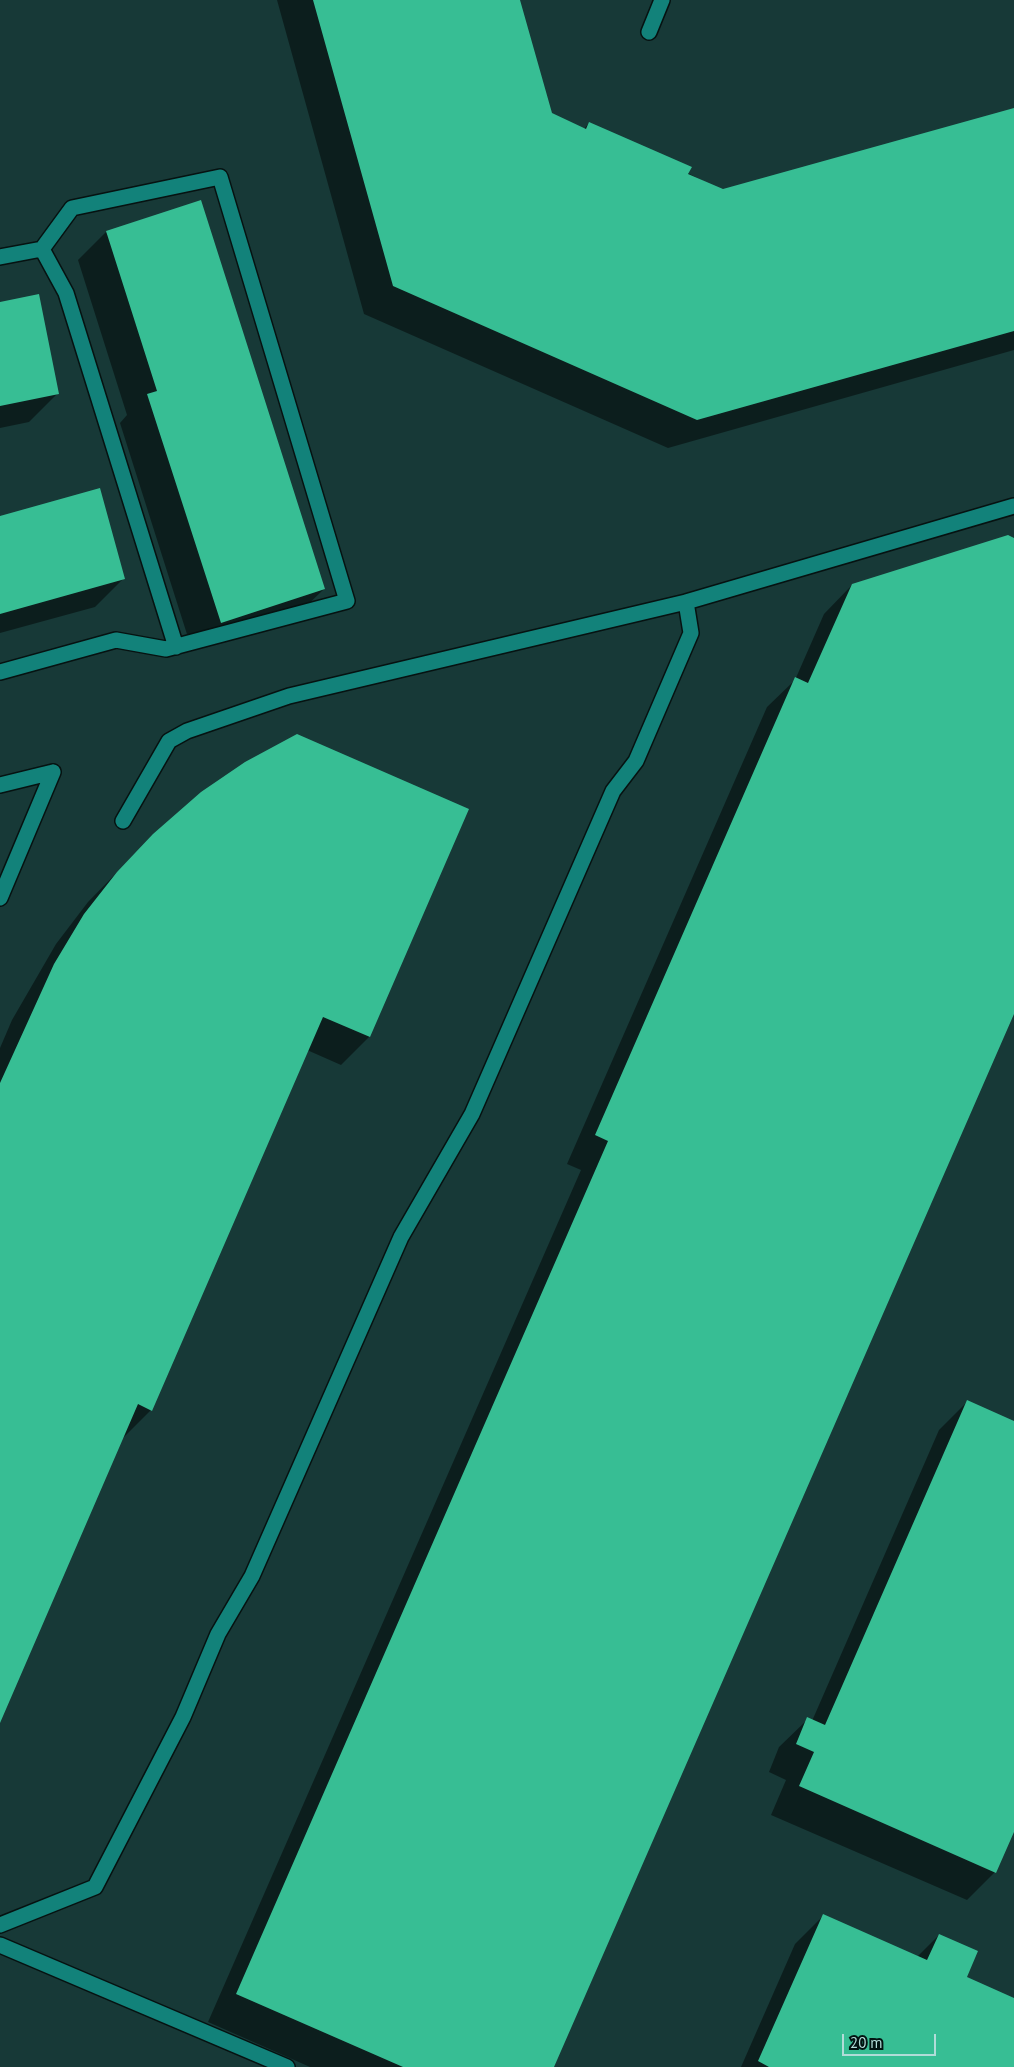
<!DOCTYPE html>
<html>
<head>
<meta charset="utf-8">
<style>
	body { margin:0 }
	#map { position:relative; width:1014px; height:2067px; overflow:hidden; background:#0d2c29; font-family:"PT Sans",sans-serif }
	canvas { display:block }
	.scale { position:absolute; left:842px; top:2034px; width:94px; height:22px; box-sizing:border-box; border:2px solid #b1dcd8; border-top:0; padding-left:6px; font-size:15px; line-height:18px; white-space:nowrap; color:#b1dcd8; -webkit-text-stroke:4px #011311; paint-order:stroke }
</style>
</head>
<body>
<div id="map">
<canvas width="1014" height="2067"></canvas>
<div class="scale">20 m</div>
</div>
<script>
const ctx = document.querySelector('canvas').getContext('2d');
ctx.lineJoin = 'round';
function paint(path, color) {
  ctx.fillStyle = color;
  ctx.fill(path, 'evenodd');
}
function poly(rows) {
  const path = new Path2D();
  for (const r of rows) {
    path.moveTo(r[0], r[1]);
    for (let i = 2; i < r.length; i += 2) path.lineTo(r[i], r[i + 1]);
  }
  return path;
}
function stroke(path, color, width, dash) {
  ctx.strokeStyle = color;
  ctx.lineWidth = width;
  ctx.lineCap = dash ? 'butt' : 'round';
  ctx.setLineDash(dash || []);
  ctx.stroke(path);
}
const built = poly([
	[0,0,1014,0,1014,2067,0,2067]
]);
const shadow = poly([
	[277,0,519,0,551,114,584,129,589,123,723,191,1014,109,1014,350,668,448,364,314],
	[106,232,324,589,295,617,192,650,120,423,127,415,78,260],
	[0,304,57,394,29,422,0,428],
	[0,517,124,578,95,607,0,633],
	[1014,539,1014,1011,552,2067,310,2067,208,2022,581,1170,567,1164,767,707,795,680,824,614,852,585],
	[468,809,369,1037,341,1065,307,1050,151,1410,122,1439,0,1720,0,1048,12,1020,56,944,88,902,129,860],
	[967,1402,1014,1422,1014,1829,995,1872,967,1900,771,1815,786,1780,769,1772,779,1747,808,1719,812,1721,939,1430],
	[823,1916,917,1957,939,1935,965,1978,1014,2000,1014,2067,741,2067,795,1944]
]);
const building = poly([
	[313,0,520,0,552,113,586,129,589,122,692,167,688,174,723,189,1014,108,1014,331,697,420,393,286],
	[201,200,325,589,221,623,147,394,157,391,106,231],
	[39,294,59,394,0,406,0,302],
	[100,488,125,579,0,614,0,516],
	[1008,535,1014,538,1014,1014,554,2067,403,2067,236,1994,608,1141,595,1135,795,677,808,683,852,584],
	[297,734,469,809,370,1037,323,1017,152,1411,138,1404,0,1723,0,1083,54,964,84,914,117,872,153,834,201,792,245,762],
	[967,1400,1014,1421,1014,1832,996,1873,799,1786,814,1752,796,1744,807,1717,825,1725],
	[823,1914,927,1960,939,1934,978,1951,967,1977,1014,1998,1014,2067,769,2067,758,2061]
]);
const service = poly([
	[649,32,662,0],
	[42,249,66,293,176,647],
	[0,257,42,249,72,208,220,177,347,601,166,649,116,640,0,672],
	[0,785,53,772],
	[123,821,169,741,187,731,289,696,686,602],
	[0,898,53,772],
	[0,1925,95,1887,183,1717,218,1634,252,1576,401,1237,472,1114,613,791,636,761,691,633,686,602,1014,506],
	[0,1945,287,2067]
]);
paint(built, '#173937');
paint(shadow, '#0007');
paint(building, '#37be94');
stroke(service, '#061211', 18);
stroke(service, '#12827a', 15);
</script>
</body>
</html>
